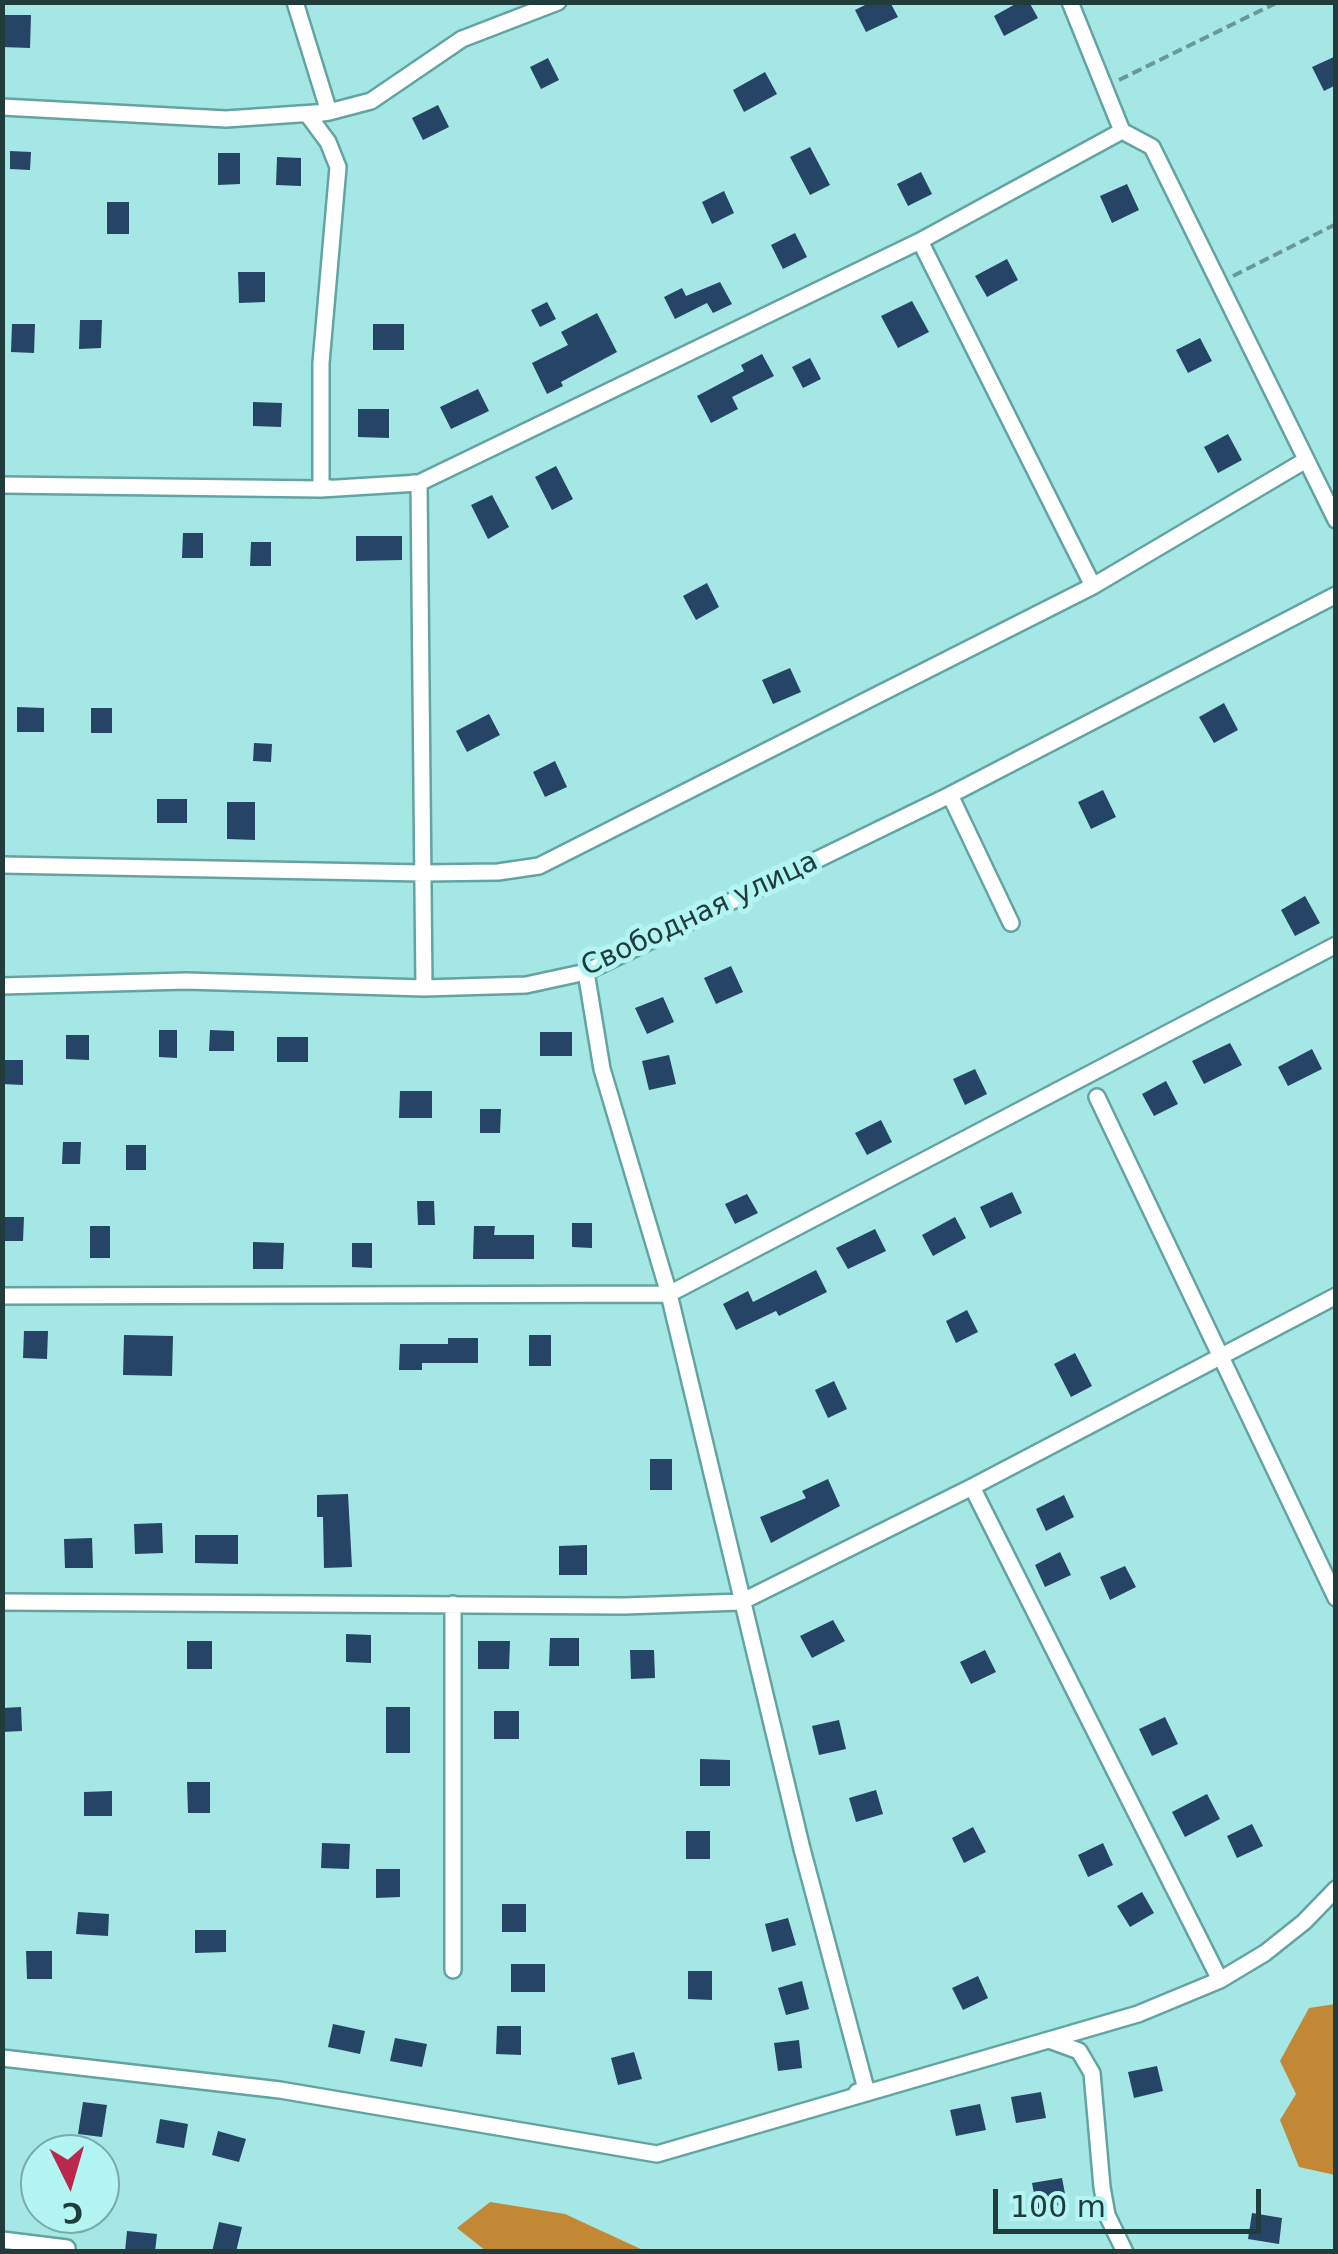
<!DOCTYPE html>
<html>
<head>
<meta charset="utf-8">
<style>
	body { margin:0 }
	#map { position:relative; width:1338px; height:2254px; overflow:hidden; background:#a5e7e4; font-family:"DejaVu Sans",sans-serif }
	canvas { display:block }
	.frame { position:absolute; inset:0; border:5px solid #203c3b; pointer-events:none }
	.north { position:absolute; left:20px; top:2134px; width:100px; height:100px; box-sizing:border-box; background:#b2f5f2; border:2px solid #78aba9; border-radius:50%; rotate:175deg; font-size:28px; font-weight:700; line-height:40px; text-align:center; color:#203c3b }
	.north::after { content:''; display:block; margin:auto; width:35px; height:45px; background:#ba294d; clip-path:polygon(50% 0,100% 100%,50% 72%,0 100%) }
	.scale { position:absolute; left:993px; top:2189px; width:268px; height:45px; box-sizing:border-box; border:5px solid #203c3b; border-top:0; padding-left:12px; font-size:30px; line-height:35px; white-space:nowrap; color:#203c3b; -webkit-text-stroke:8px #b2f5f2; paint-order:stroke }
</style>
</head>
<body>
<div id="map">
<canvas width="1338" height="2254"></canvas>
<div class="frame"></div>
<div class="north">С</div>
<div class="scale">100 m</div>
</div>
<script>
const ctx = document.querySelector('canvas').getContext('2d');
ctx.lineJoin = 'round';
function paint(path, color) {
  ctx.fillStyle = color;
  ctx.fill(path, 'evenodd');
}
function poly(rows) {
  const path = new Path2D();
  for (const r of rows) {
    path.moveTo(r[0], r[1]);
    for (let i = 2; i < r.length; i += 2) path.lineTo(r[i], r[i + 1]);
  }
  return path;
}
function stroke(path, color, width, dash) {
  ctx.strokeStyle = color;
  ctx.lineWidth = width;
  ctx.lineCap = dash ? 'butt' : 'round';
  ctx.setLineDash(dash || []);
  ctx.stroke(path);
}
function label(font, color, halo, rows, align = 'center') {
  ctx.font = font + ' "DejaVu Sans",sans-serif';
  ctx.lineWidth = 10;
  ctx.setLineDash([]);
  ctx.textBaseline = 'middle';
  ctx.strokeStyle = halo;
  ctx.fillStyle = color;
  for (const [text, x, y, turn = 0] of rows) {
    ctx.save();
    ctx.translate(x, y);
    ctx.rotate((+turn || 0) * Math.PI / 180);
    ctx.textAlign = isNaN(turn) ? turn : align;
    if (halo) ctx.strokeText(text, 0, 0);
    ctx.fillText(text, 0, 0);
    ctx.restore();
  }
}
const forest = poly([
	[1335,2004,1336,2004,1335,2175,1299,2167,1280,2120,1296,2094,1280,2061,1309,2008],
	[490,2202,565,2214,645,2251,486,2251,457,2228]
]);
const building = poly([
	[871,2,890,2,898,17,866,32,855,10],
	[1019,2,1029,2,1038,18,1004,36,994,16],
	[2,15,31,15,30,48,2,47],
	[1336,56,1336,85,1324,91,1312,67],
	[548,58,559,80,541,89,530,67],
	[765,72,777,94,744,112,733,90],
	[438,105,449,127,423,140,412,118],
	[810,147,830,185,810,195,790,157],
	[10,151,31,152,30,170,10,169],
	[218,153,240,153,240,184,218,185],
	[277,157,301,158,301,186,276,185],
	[921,172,932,194,908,206,897,184],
	[1127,184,1139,210,1112,223,1100,196],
	[724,191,734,213,712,224,702,202],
	[107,202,129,202,129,234,107,234],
	[795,233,807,257,783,269,771,245],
	[1007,259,1018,280,987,297,975,276],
	[238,272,265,272,265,302,239,303],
	[720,282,732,304,713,313,707,303,675,319,664,297,682,288,686,296],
	[912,301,929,332,898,348,881,316],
	[547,302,556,319,540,327,531,310],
	[597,313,617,352,561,382,563,386,547,394,532,363,568,345,561,332],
	[80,320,102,320,101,348,79,349],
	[12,324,35,324,34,353,11,352],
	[373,324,404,324,404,350,373,350],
	[1200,338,1212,361,1188,373,1176,350],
	[762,354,774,376,732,397,738,409,711,423,697,396,744,371,741,365],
	[810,358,821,379,803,388,792,367],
	[478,389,489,411,451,429,440,407],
	[253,402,282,403,281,427,253,426],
	[358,409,389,409,389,438,358,437],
	[1228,434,1242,460,1218,473,1204,447],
	[556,466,573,499,552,510,535,477],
	[492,495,509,527,488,539,471,505],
	[183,533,203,533,203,558,182,558],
	[356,536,402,536,402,560,356,561],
	[251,542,271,542,271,566,250,566],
	[707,583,719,607,696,620,683,596],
	[790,668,801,692,773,704,762,680],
	[1224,703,1238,730,1214,743,1199,717],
	[17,707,44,708,44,732,17,732],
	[91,708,112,708,112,733,91,733],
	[489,714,500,735,467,752,456,731],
	[254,743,272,744,271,762,253,761],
	[555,761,567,787,545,797,533,772],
	[1103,790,1116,817,1091,829,1078,802],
	[157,799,187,799,187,823,157,823],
	[227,802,255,802,255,840,227,839],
	[1305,896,1320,923,1295,936,1281,910],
	[731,966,743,992,716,1004,704,978],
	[663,997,674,1022,647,1034,635,1008],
	[159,1030,177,1030,177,1058,159,1057],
	[210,1030,234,1031,234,1051,209,1051],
	[540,1032,572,1032,572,1056,540,1056],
	[66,1035,89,1035,89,1060,66,1059],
	[277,1037,308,1037,308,1062,277,1062],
	[1230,1043,1242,1065,1204,1084,1192,1061],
	[1312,1049,1322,1069,1288,1086,1278,1067],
	[669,1055,676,1084,649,1090,642,1061],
	[2,1060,23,1060,23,1085,2,1084],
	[975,1069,987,1094,965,1105,953,1079],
	[1166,1081,1178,1104,1154,1116,1142,1094],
	[400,1091,432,1091,432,1118,399,1118],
	[480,1109,501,1109,500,1133,480,1133],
	[881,1120,892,1142,867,1155,855,1133],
	[63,1142,81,1142,80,1164,62,1164],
	[126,1145,146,1145,146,1170,126,1170],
	[1012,1192,1022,1213,990,1228,980,1207],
	[747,1194,758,1213,735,1224,725,1204],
	[417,1201,434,1201,435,1225,418,1225],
	[3,1217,24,1217,23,1241,3,1241],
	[955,1217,966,1238,933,1256,922,1235],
	[572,1223,592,1223,592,1248,572,1247],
	[90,1226,110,1226,110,1258,90,1258],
	[474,1226,495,1226,494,1235,534,1235,534,1259,473,1259],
	[875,1229,886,1251,848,1269,836,1248],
	[253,1242,284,1243,283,1269,253,1269],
	[352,1243,372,1243,372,1268,352,1267],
	[816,1270,827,1292,779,1316,776,1311,736,1330,723,1304,748,1291,753,1302],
	[967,1310,978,1332,956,1343,946,1321],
	[24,1331,48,1331,47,1359,23,1358],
	[124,1335,173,1336,172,1376,123,1375],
	[529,1335,551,1335,551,1366,529,1366],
	[448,1338,478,1338,478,1363,422,1363,422,1370,399,1370,400,1344,448,1344],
	[1075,1353,1092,1386,1071,1397,1054,1364],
	[834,1381,847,1409,828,1418,815,1390],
	[650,1459,672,1459,672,1490,650,1490],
	[828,1479,840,1506,771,1543,760,1517,806,1498,802,1491],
	[348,1494,352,1567,324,1568,323,1517,317,1517,317,1495],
	[1064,1495,1074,1517,1046,1531,1036,1509],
	[162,1523,163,1553,135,1554,134,1524],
	[195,1535,238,1535,238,1564,195,1563],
	[92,1538,93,1568,65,1568,64,1539],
	[587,1545,587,1575,559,1575,559,1546],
	[1060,1552,1071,1575,1045,1587,1035,1565],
	[1125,1566,1136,1587,1110,1600,1100,1577],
	[833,1620,845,1641,812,1658,800,1636],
	[346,1634,371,1635,371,1663,346,1662],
	[550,1638,579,1638,579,1666,549,1666],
	[187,1641,212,1641,212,1669,187,1669],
	[478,1641,510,1641,509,1669,478,1669],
	[630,1650,654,1650,655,1678,631,1679],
	[985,1650,996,1672,971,1684,960,1662],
	[21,1707,22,1731,2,1732,2,1708],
	[386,1707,410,1707,410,1753,386,1753],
	[494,1711,519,1711,519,1739,494,1739],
	[1165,1717,1178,1744,1152,1756,1139,1729],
	[839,1720,846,1749,819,1755,812,1726],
	[700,1759,730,1760,730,1786,700,1786],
	[187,1782,210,1782,210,1813,188,1813],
	[876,1790,883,1814,856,1822,849,1798],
	[112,1791,112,1816,84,1816,84,1792],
	[1207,1794,1220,1819,1185,1837,1172,1812],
	[1252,1824,1263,1846,1237,1858,1227,1836],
	[973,1827,986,1852,964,1863,952,1838],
	[686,1831,710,1831,710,1859,686,1859],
	[322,1843,350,1844,349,1869,321,1868],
	[1103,1843,1113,1865,1088,1877,1078,1855],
	[376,1869,400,1869,400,1897,376,1898],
	[1142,1892,1154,1913,1130,1927,1117,1906],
	[502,1904,526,1904,526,1932,502,1932],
	[78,1912,109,1914,108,1936,76,1934],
	[788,1918,796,1945,772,1952,765,1924],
	[195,1930,226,1930,226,1952,195,1953],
	[26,1951,52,1951,52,1979,27,1979],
	[511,1964,545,1964,545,1992,511,1992],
	[688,1971,712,1971,712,2000,688,1999],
	[978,1976,988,1998,963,2010,952,1988],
	[802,1981,809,2009,786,2015,778,1988],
	[333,2024,365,2031,360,2054,328,2047],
	[497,2026,521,2026,521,2055,496,2054],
	[395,2038,427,2044,422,2067,390,2061],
	[799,2040,802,2068,778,2071,774,2043],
	[634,2052,642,2079,618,2085,611,2058],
	[1157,2066,1163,2091,1134,2098,1128,2072],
	[1041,2092,1046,2118,1016,2123,1011,2097],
	[83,2102,107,2105,102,2137,78,2134],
	[980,2104,986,2130,956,2136,950,2110],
	[160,2119,188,2124,184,2148,156,2143],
	[218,2131,246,2139,239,2162,212,2155],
	[1062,2178,1067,2204,1037,2209,1032,2183],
	[1252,2213,1282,2218,1279,2244,1248,2239],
	[219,2222,242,2227,236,2252,212,2252],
	[127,2231,157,2234,155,2252,125,2252]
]);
const path = poly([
	[1119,80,1278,2],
	[1233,276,1336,224]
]);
const minor = poly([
	[295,2,329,112,308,115,328,142,338,167,321,363,321,489,330,488],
	[1070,2,1122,131,1152,147,1336,520],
	[2,107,226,119,329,112,371,101,462,39,558,2],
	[920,241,1093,586],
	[413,483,419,483,424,988],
	[2,485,321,489,419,483,920,241,1122,131],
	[950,795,1011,923],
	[2,865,423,873,498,872,539,866,1093,586,1306,460],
	[586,972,602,1069,669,1294,802,1849,866,2089,857,2092],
	[2,986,186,981,424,988,526,985,586,972,950,795,1336,595],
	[1097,1097,1336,1598],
	[2,1296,669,1294,1336,945],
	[972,1487,1220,1980],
	[2,1602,624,1606,741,1602,972,1487,1336,1296],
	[453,1604,453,1970],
	[1049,2040,1079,2051,1092,2073,1102,2187,1107,2215,1125,2252],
	[2,2058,280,2090,657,2154,1138,2014,1220,1980,1265,1953,1304,1922,1336,1889],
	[2,2240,67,2248]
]);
const streetNames = [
	["Свободная улица",700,915,-25]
];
paint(forest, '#c28835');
paint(building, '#264465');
stroke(minor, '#63a4a1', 20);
stroke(path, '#689997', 4, [10, 5]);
stroke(minor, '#fff', 15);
label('28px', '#203c3b', '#b2f5f2', streetNames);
</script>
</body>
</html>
